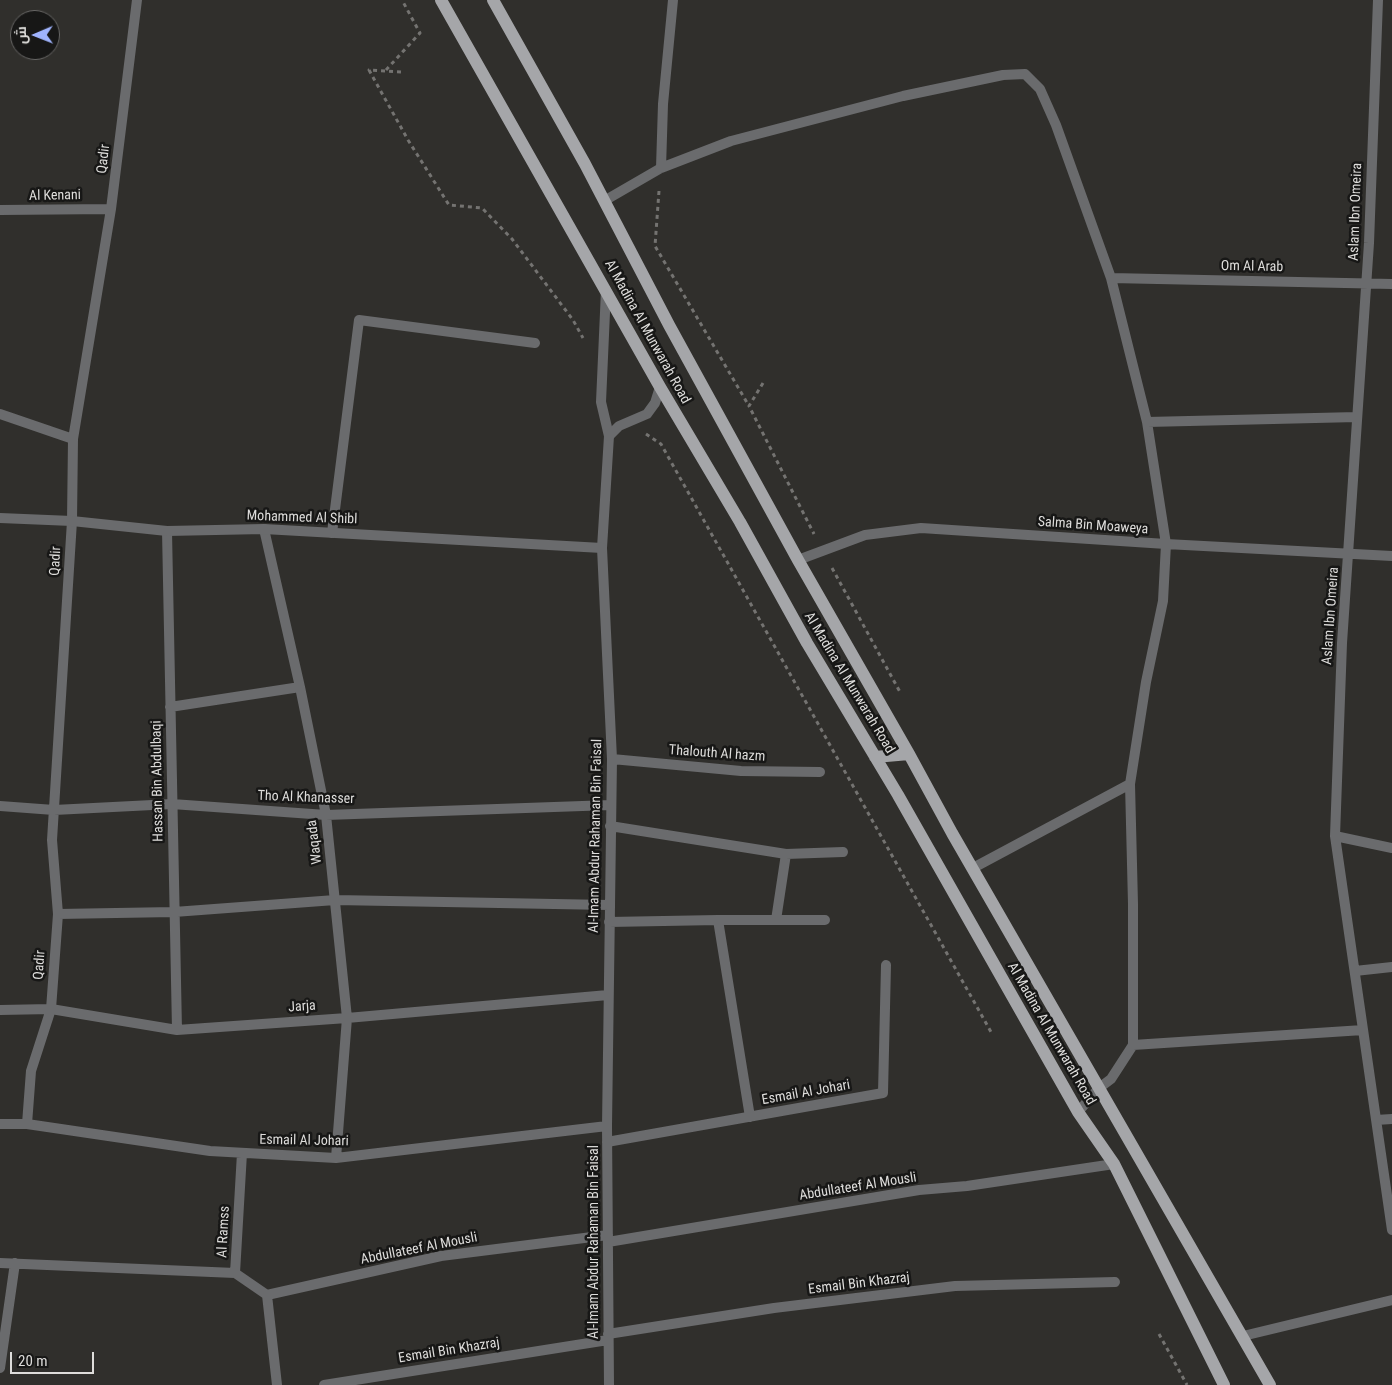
<!DOCTYPE html>
<html>
<head>
<meta charset="utf-8">
<style>
	body { margin:0 }
	#map { position:relative; width:1392px; height:1385px; overflow:hidden; background:#302f2c; font-family:"Roboto Condensed",Cairo,sans-serif }
	canvas { display:block }
	.north { position:absolute; left:10px; top:10px; width:50px; height:50px; box-sizing:border-box; background:#171716; border:1px solid #676665; border-radius:50%; rotate:269deg; font-size:14px; font-weight:700; line-height:20px; text-align:center; color:#dedddb }
	.north::after { content:''; display:block; margin:auto; width:18px; height:22px; background:#9fb3fd; clip-path:polygon(50% 0,100% 100%,50% 72%,0 100%) }
	.scale { position:absolute; left:10px; top:1352px; width:84px; height:22px; box-sizing:border-box; border:2px solid #dedddb; border-top:0; padding-left:6px; font-size:15px; line-height:18px; white-space:nowrap; color:#dedddb; -webkit-text-stroke:4px #171716; paint-order:stroke }
</style>
</head>
<body>
<div id="map">
<canvas width="1392" height="1385"></canvas>
<div class="north">ش</div>
<div class="scale">20 m</div>
</div>
<script>
const ctx = document.querySelector('canvas').getContext('2d');
ctx.lineJoin = 'round';
function poly(rows) {
  const path = new Path2D();
  for (const r of rows) {
    path.moveTo(r[0], r[1]);
    for (let i = 2; i < r.length; i += 2) path.lineTo(r[i], r[i + 1]);
  }
  return path;
}
function stroke(path, color, width, dash) {
  ctx.strokeStyle = color;
  ctx.lineWidth = width;
  ctx.lineCap = dash ? 'butt' : 'round';
  ctx.setLineDash(dash || []);
  ctx.stroke(path);
}
function label(font, color, halo, rows, align = 'center') {
  ctx.font = font + ' "Roboto Condensed",sans-serif';
  ctx.lineWidth = 5;
  ctx.setLineDash([]);
  ctx.textBaseline = 'middle';
  ctx.strokeStyle = halo;
  ctx.fillStyle = color;
  for (const [text, x, y, turn = 0] of rows) {
    ctx.save();
    ctx.translate(x, y);
    ctx.rotate((+turn || 0) * Math.PI / 180);
    ctx.textAlign = isNaN(turn) ? turn : align;
    if (halo) ctx.strokeText(text, 0, 0);
    ctx.fillText(text, 0, 0);
    ctx.restore();
  }
}
const path = poly([
	[386,70,420,33,402,0],
	[401,72,369,70,408,140,449,205,482,208,512,239,573,320,583,338],
	[659,191,655,246,749,406],
	[763,383,749,406,814,534],
	[646,434,661,444,991,1032],
	[832,568,900,692],
	[1159,1334,1187,1385]
]);
const minor = poly([
	[1378,0,1369,243,1342,643,1335,836,1392,1230],
	[661,168,663,104,673,0],
	[604,201,661,168,731,141,903,96,1003,75,1025,74,1040,89,1056,125,1111,278,1147,422,1166,544,1163,601,1146,682,1130,784,1133,904,1133,1045],
	[0,210,111,209],
	[1111,278,1392,284],
	[606,290,601,402,609,436,602,548,612,759,607,1126,609,1385],
	[0,414,73,439],
	[1147,422,1357,417],
	[264,529,300,687,326,815,347,1018,336,1158],
	[167,531,177,1030],
	[332,533,359,320,535,343],
	[798,560,865,535,921,528,1166,544,1392,556],
	[170,707,300,687],
	[612,759,741,771,820,772],
	[0,806,54,810,172,804,326,815,611,805],
	[610,826,786,854,843,852],
	[1335,836,1392,848],
	[973,868,1130,784],
	[58,914,174,912,335,900,609,905],
	[718,920,825,920],
	[776,920,786,854],
	[609,922,718,920,750,1117],
	[1355,971,1392,967],
	[0,1010,51,1009,177,1030,347,1018,608,995],
	[1078,1112,1099,1088,1111,1079,1133,1045,1363,1030],
	[1376,1120,1392,1119],
	[0,1124,27,1124,210,1151,336,1158,607,1126],
	[27,1124,31,1071,51,1009,58,914,52,840,72,521,73,439,111,209,137,0],
	[607,1142,883,1093,886,965],
	[242,1153,235,1273,267,1295,277,1385],
	[608,1242,919,1190,967,1186,1114,1164],
	[0,1263,235,1273],
	[267,1295,441,1256,608,1235],
	[608,1334,774,1308,955,1286,1115,1282],
	[1243,1336,1392,1300],
	[0,1368,15,1263],
	[324,1385,608,1340]
]);
const tertiary = poly([
	[609,436,619,426,647,414,655,403,660,387],
	[0,518,72,521,167,531,264,529,602,548]
]);
const primary = poly([
	[441,0,660,387,740,522,807,643,898,795,1078,1112,1114,1164,1224,1385],
	[493,0,585,164,669,325,798,560,909,754,952,833,1270,1385],
	[875,757,909,754]
]);
const streetNames = [
	["Qadir",104,159,-83],
	["Al Kenani",55,196,-1],
	["Aslam Ibn Omeira",1356,212,-88],
	["Om Al Arab",1252,267,1],
	["Al Madina Al Munwarah Road",647,332,61],
	["Mohammed Al Shibl",302,518,2],
	["Salma Bin Moaweya",1093,526,4],
	["Qadir",56,561,-87],
	["Aslam Ibn Omeira",1331,616,-86],
	["Al Madina Al Munwarah Road",849,683,59],
	["Thalouth Al hazm",717,754,4],
	["Hassan Bin Abdulbaqi",158,781,-91],
	["Tho Al Khanasser",306,798,2],
	["Al-Imam Abdur Rahaman Bin Faisal",596,836,-89],
	["Waqada",315,842,-97],
	["Qadir",40,965,-86],
	["Jarja",302,1007,-4],
	["Al Madina Al Munwarah Road",1051,1034,60],
	["Esmail Al Johari",806,1093,-10],
	["Esmail Al Johari",304,1141,1],
	["Abdullateef Al Mousli",858,1187,-9],
	["Al Ramss",224,1232,-87],
	["Al-Imam Abdur Rahaman Bin Faisal",594,1242,-90],
	["Abdullateef Al Mousli",419,1249,-11],
	["Esmail Bin Khazraj",859,1284,-7],
	["Esmail Bin Khazraj",449,1351,-9]
];
stroke(path, '#747371', 3, [4, 4]);
stroke(minor, '#6a6b6d', 10);
stroke(tertiary, '#6a6b6d', 10);
stroke(primary, '#a5a6a9', 12);
label('14px', '#dedddb', '#171716', streetNames);
</script>
</body>
</html>
